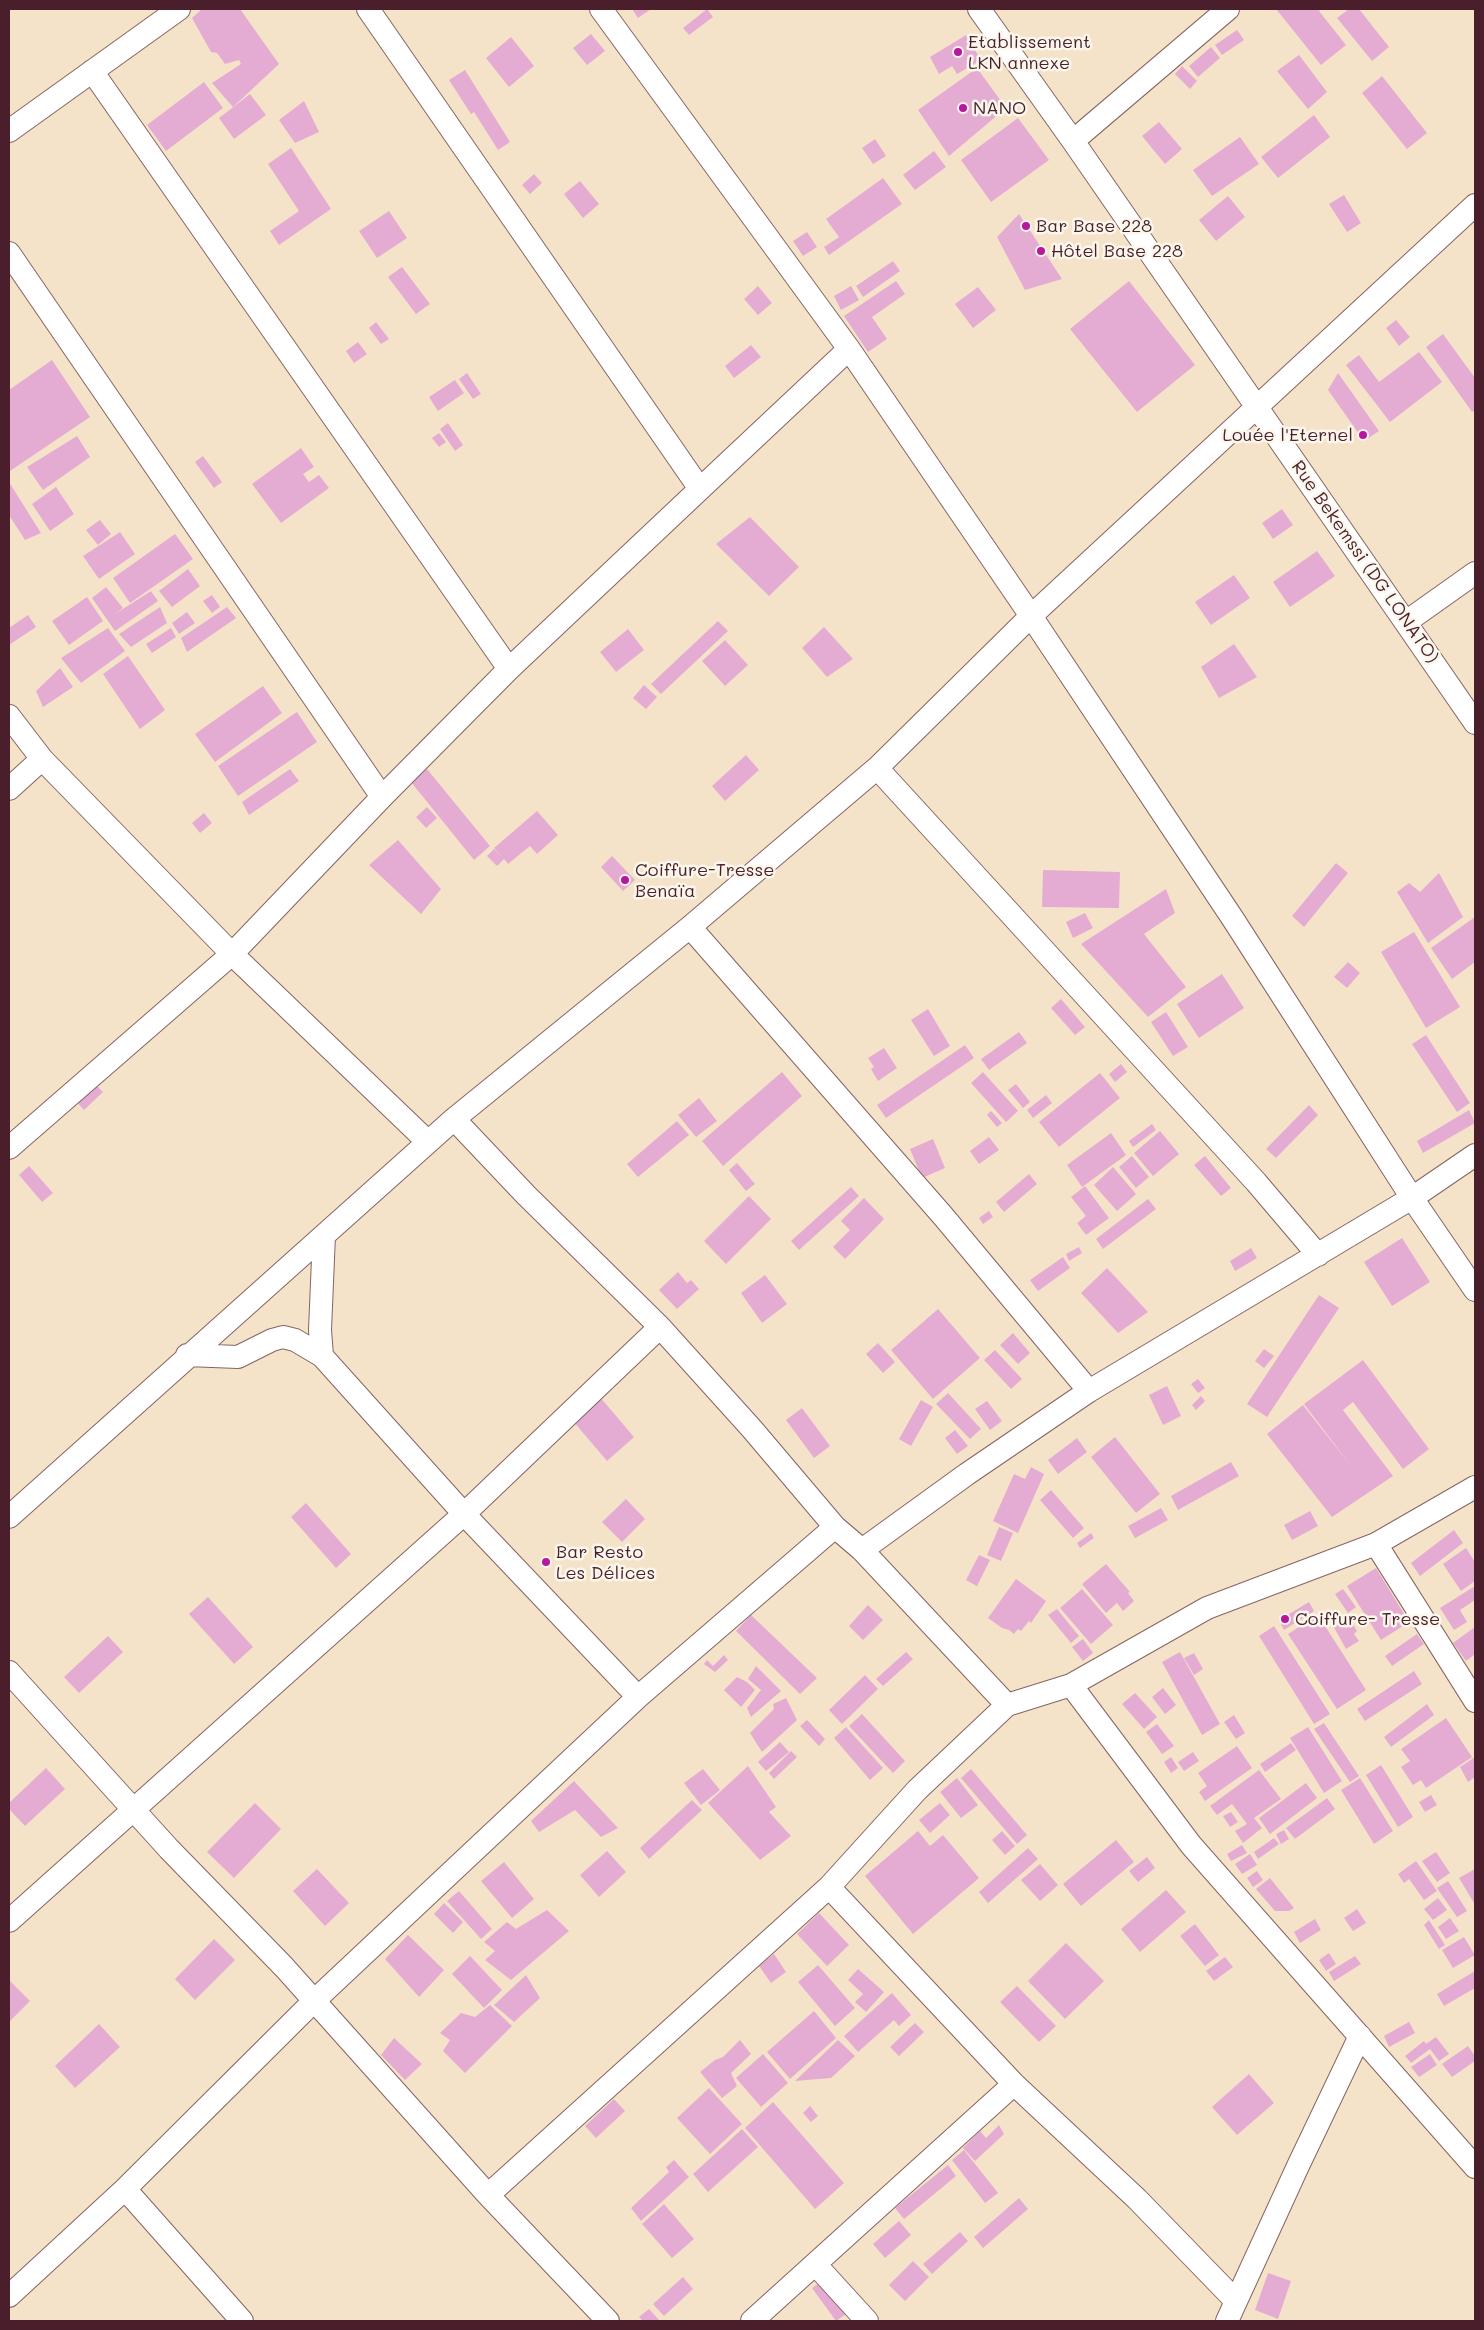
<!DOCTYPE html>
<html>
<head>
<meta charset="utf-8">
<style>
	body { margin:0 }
	#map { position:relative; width:1484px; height:2330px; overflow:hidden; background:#f5e3c9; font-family:Mali,sans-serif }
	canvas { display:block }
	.frame { position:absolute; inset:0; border:10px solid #4a1f2b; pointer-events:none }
</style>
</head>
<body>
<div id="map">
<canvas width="1484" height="2330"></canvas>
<div class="frame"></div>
</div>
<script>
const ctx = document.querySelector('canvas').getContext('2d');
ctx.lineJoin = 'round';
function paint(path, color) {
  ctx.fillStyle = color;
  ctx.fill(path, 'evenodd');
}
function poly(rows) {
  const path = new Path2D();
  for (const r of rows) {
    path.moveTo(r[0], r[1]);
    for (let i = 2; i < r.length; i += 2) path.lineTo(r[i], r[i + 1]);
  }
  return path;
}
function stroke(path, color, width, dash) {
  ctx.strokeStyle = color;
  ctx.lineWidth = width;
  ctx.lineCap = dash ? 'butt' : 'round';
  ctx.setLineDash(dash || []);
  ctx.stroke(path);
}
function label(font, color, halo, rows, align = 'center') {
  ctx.font = font + ' Mali,sans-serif';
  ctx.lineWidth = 5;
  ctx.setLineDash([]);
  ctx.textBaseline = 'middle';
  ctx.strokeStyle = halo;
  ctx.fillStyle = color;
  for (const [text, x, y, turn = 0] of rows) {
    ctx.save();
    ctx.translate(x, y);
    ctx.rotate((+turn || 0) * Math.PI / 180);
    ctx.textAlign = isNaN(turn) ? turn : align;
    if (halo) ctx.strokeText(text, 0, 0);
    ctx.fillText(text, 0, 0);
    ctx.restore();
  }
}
const building = poly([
	[202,9,240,9,279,64,233,107,212,83,241,64,239,60,225,64,217,53,211,52,192,18],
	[632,9,651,9,638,18],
	[707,9,713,17,689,35,683,28],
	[1276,9,1321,9,1319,11,1346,45,1321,65],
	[1349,9,1359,9,1389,47,1372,61,1337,18],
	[1237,30,1244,40,1222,55,1215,45],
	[591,34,605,51,587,65,573,48],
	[966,35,981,60,957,74,952,66,939,74,930,57],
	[511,37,534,66,509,87,486,58],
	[1211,47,1220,58,1198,77,1189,66],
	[1299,55,1327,92,1308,109,1277,71],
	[1182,66,1197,81,1190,89,1175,74],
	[977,68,1006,108,949,156,918,110],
	[465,70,510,142,498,150,474,112,471,114,449,80],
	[1382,76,1427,133,1407,149,1362,93],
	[204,82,223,108,166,151,147,125],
	[250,94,266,115,234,139,219,118],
	[304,101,319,132,295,143,279,120],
	[1314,115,1330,137,1278,178,1261,157],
	[1018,118,1049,160,991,202,961,160],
	[1159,122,1182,149,1165,164,1142,136],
	[1240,137,1259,164,1212,196,1193,170],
	[875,139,886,156,873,164,862,148],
	[291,148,331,209,279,245,270,231,299,211,268,164],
	[934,151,946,167,915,190,903,175],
	[534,174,542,183,530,194,522,185],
	[883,178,902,204,829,255,824,247,839,237,826,219],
	[580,181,599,204,583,218,564,194],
	[1344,195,1361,223,1347,232,1329,204],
	[1228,196,1245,217,1216,241,1199,220],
	[389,211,407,238,377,258,359,231],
	[1019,214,1062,279,1025,290,997,237],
	[807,232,817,247,803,256,793,241],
	[893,261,900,271,863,297,856,286],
	[402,267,430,304,416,314,388,277],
	[896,281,905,294,872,317,887,339,868,352,844,316],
	[1129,281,1195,365,1137,412,1070,329],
	[758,286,772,303,758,315,744,299],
	[851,286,859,300,841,310,834,296],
	[978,287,996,310,973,328,955,304],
	[1396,320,1410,337,1399,346,1386,328],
	[376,322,389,339,381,344,369,328],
	[1443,334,1475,378,1475,410,1472,412,1426,347],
	[358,342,367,354,354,363,346,351],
	[751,345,761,357,734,378,725,366],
	[1419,352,1442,382,1390,422,1346,365,1359,355,1379,382],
	[52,360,90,417,10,471,9,390],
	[467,373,481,394,473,399,459,379],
	[1338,373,1379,431,1364,441,1328,390],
	[455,380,464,393,438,411,429,397],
	[448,423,463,445,455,451,440,429],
	[439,433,446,442,439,447,432,438],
	[77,436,90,457,43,490,27,467],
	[301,448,314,467,303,474,309,482,319,475,329,488,281,523,252,484],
	[203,456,222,482,214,488,195,462],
	[9,482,41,533,25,540,9,515],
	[56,487,74,514,50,531,32,504],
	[1282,509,1293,525,1273,539,1262,523],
	[750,517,799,567,769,596,716,544],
	[100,520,111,534,98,545,86,530],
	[120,532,135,554,99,579,83,556],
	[175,534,193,559,130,603,113,578],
	[1317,551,1335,576,1290,607,1273,582],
	[188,569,200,586,172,607,159,591],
	[1234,575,1250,598,1211,625,1195,602],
	[106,587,123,608,115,614,151,591,158,601,115,631,92,598],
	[212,595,220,607,212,613,203,601],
	[87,597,103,621,69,645,52,621],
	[160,607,167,623,131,647,119,634],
	[227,607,236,618,187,652,181,638],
	[187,612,195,623,179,634,172,623],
	[28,615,36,627,9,645,9,628],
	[718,621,728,631,661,694,651,684],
	[824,627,853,659,827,677,802,648],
	[108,628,125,651,81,683,61,658],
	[171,628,176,637,152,653,146,644],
	[628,629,644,650,616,672,600,652],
	[725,640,748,665,725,686,702,661],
	[1234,644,1257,677,1219,698,1201,667],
	[128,656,165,710,140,729,103,674],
	[60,668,73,687,43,707,36,691],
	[644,685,657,697,646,709,633,698],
	[263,686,282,713,215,762,195,734],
	[297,712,317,742,238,796,218,766],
	[746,755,759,770,725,801,712,786],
	[290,769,299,781,249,815,242,802],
	[427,769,490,846,474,860,411,782],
	[427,807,437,818,426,828,416,817],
	[537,811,558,835,537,854,530,846,508,864,504,859,497,866,487,856,494,849,502,857,494,848],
	[204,813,212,823,200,833,192,823],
	[398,840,441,889,421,914,369,865],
	[612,856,635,880,623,891,601,867],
	[1336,863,1348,873,1304,927,1292,916],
	[1043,870,1120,872,1119,908,1042,907],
	[1439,873,1463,917,1428,943,1397,892,1409,883,1420,892],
	[1166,889,1175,913,1144,934,1186,987,1148,1017,1081,944],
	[1085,913,1093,928,1073,938,1066,922],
	[1475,917,1475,962,1452,979,1431,948],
	[1414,932,1460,1007,1426,1028,1381,952],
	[1348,962,1360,973,1347,988,1334,977],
	[1222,974,1244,1008,1199,1038,1177,1004],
	[1061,999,1085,1027,1075,1035,1051,1008],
	[928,1009,950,1046,934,1056,911,1020],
	[1166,1012,1188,1047,1173,1056,1151,1022],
	[1019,1032,1027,1043,989,1070,981,1059],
	[1426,1035,1470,1103,1457,1112,1412,1044],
	[965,1045,974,1058,886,1118,877,1105],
	[884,1048,897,1068,878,1081,871,1069,874,1067,868,1058],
	[1121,1064,1127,1072,1115,1082,1109,1074],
	[782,1072,802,1096,723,1166,702,1141],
	[983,1072,1018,1111,1006,1122,971,1083],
	[1100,1073,1120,1098,1059,1147,1039,1122],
	[94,1083,103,1092,84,1110,75,1100],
	[1016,1084,1030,1102,1023,1108,1008,1090],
	[1046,1095,1052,1103,1033,1118,1027,1110],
	[699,1098,717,1121,696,1137,678,1115],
	[1309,1105,1318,1115,1276,1158,1266,1149],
	[1469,1110,1475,1123,1423,1153,1417,1141],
	[991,1111,1002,1123,997,1127,987,1115],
	[677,1121,689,1135,638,1177,627,1164],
	[1152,1124,1156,1130,1133,1147,1129,1141],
	[1160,1131,1179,1154,1153,1176,1134,1153],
	[1111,1133,1126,1155,1082,1187,1067,1165],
	[989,1137,999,1150,979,1164,970,1151],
	[933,1139,945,1168,922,1178,910,1149],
	[1132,1156,1149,1177,1136,1188,1119,1167],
	[1205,1156,1231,1188,1221,1196,1194,1165],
	[737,1163,755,1184,746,1191,729,1170],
	[29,1166,53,1193,42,1202,19,1175],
	[1113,1167,1136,1194,1117,1211,1094,1185],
	[1029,1174,1037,1184,1004,1212,996,1202],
	[1085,1186,1109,1218,1086,1235,1077,1223,1086,1216,1071,1197],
	[851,1187,859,1196,799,1250,791,1241],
	[749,1196,771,1219,726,1264,704,1241],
	[864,1198,884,1219,845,1259,833,1247,850,1230,841,1221],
	[1148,1199,1156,1209,1103,1249,1096,1239],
	[989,1211,993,1217,983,1224,979,1218],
	[1402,1238,1430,1282,1392,1306,1364,1262],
	[1079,1247,1082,1253,1069,1261,1066,1254],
	[1251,1248,1257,1258,1235,1271,1230,1261],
	[1063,1257,1070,1268,1038,1291,1030,1280],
	[1107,1268,1148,1312,1118,1333,1081,1293],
	[678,1272,687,1283,691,1280,699,1289,677,1309,659,1290],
	[765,1275,787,1304,762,1323,741,1293],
	[1319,1295,1339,1308,1267,1417,1247,1404],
	[938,1309,980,1358,933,1399,891,1350],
	[1013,1333,1030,1353,1018,1364,1000,1345],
	[878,1343,895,1362,883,1373,866,1354],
	[1264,1349,1274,1356,1264,1368,1255,1361],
	[995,1350,1022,1379,1011,1389,984,1360],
	[1363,1360,1429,1449,1403,1469,1353,1402,1343,1410,1393,1476,1332,1517,1267,1434,1303,1405,1351,1466,1304,1404],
	[1198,1379,1205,1388,1198,1393,1191,1384],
	[1167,1386,1181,1416,1163,1425,1149,1395],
	[948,1393,981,1429,970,1439,936,1404],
	[1201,1396,1205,1401,1196,1410,1192,1405],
	[600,1397,634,1437,607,1461,573,1421],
	[921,1400,933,1407,911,1446,899,1439],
	[987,1401,1002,1421,990,1430,975,1409],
	[802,1408,830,1446,814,1458,786,1420],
	[955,1430,968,1446,957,1454,945,1438],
	[1115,1437,1160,1494,1136,1513,1091,1457],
	[1077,1438,1087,1452,1058,1474,1048,1460],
	[1231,1462,1239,1476,1178,1510,1171,1496],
	[1031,1467,1044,1474,1018,1533,993,1521,1014,1474,1025,1479],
	[1051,1490,1084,1528,1073,1538,1040,1500],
	[626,1499,645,1519,622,1542,602,1522],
	[306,1503,351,1554,336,1568,291,1517],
	[1161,1508,1168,1520,1135,1538,1128,1526],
	[1310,1511,1318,1526,1292,1540,1284,1525],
	[999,1527,1013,1533,1001,1561,987,1555],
	[1454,1530,1463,1543,1420,1576,1411,1563],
	[1091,1533,1094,1538,1080,1548,1077,1543],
	[1466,1548,1475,1562,1475,1581,1461,1591,1443,1564],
	[979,1555,990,1560,977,1586,966,1580],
	[1106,1564,1130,1592,1128,1593,1134,1601,1123,1611,1117,1603,1106,1613,1082,1584],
	[1376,1568,1409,1622,1381,1640,1347,1586],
	[1016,1579,1046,1601,1031,1623,1029,1621,1021,1631,1018,1629,1014,1634,1009,1630,1002,1628,988,1618],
	[1475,1586,1475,1600,1460,1610,1467,1622,1454,1630,1440,1608],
	[1082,1589,1113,1625,1091,1644,1060,1608],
	[1343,1589,1356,1607,1348,1613,1335,1594],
	[208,1597,253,1647,234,1664,189,1614],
	[1309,1602,1314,1611,1284,1630,1279,1620],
	[868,1605,883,1620,863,1640,849,1626],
	[1057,1609,1079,1636,1071,1643,1048,1615],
	[1346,1613,1357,1631,1354,1634,1359,1641,1346,1649,1331,1622],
	[751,1615,817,1678,800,1694,736,1631],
	[1318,1615,1366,1690,1337,1709,1288,1634],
	[1274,1626,1330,1714,1314,1724,1259,1636],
	[1475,1627,1475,1654,1466,1661,1453,1643],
	[1417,1634,1424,1644,1392,1666,1385,1656],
	[108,1636,123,1652,79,1693,64,1677],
	[1083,1639,1093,1653,1083,1661,1072,1647],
	[906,1652,913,1659,883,1686,876,1679],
	[1180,1652,1220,1724,1202,1735,1162,1662],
	[1194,1653,1203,1669,1194,1675,1184,1658],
	[724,1655,728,1660,715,1672,704,1664,707,1660,713,1666],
	[756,1666,781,1691,751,1717,747,1708,761,1690,748,1679],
	[1414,1671,1422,1684,1365,1721,1357,1709],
	[865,1675,878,1689,842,1724,829,1710],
	[737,1677,747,1682,755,1690,741,1707,724,1690],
	[1163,1688,1176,1705,1165,1714,1152,1697],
	[1135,1693,1157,1717,1144,1729,1122,1704],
	[786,1698,797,1720,762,1752,750,1733,774,1709,773,1704],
	[1427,1704,1434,1715,1391,1747,1384,1737],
	[862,1714,905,1761,893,1773,849,1726],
	[1234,1715,1245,1733,1236,1739,1224,1722],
	[1446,1718,1472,1757,1426,1788,1421,1780,1413,1785,1401,1767,1410,1761,1401,1749],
	[807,1720,825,1739,819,1746,800,1726],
	[1324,1723,1359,1776,1350,1782,1314,1729],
	[1157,1724,1174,1746,1162,1754,1146,1732],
	[846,1727,883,1768,870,1780,834,1738],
	[1308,1727,1342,1781,1324,1793,1290,1738],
	[780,1742,789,1752,766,1771,758,1762],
	[1291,1743,1296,1750,1265,1772,1260,1764],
	[1237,1746,1252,1768,1205,1801,1199,1792,1207,1786,1198,1773],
	[791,1751,797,1757,774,1779,769,1773],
	[1193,1752,1199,1761,1184,1771,1178,1762],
	[1171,1757,1178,1768,1171,1773,1164,1762],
	[1475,1757,1475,1777,1468,1782,1460,1767],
	[1381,1765,1413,1817,1398,1827,1366,1775],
	[748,1766,776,1807,769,1812,791,1836,760,1860,708,1803],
	[46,1768,65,1789,25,1826,9,1809,9,1803],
	[703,1769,720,1790,701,1805,684,1783],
	[971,1769,1027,1835,1017,1844,961,1778],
	[1259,1770,1281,1799,1254,1818,1262,1828,1243,1843,1235,1831,1247,1824,1232,1804,1217,1815,1210,1806],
	[957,1778,978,1805,961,1818,940,1792],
	[1360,1778,1393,1831,1374,1844,1341,1790],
	[574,1781,618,1828,601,1837,575,1810,539,1832,531,1821],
	[1306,1783,1317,1798,1270,1834,1259,1818],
	[1431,1795,1437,1805,1425,1812,1419,1802],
	[1327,1798,1335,1809,1295,1839,1286,1828],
	[692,1800,702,1810,649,1859,640,1848],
	[255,1803,281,1829,234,1878,207,1852],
	[940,1803,950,1815,930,1833,919,1820],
	[1231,1812,1238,1822,1230,1827,1223,1816],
	[1284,1830,1289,1839,1281,1844,1276,1834],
	[918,1831,930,1846,943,1835,979,1878,913,1934,865,1876],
	[1002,1831,1015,1846,1005,1855,992,1840],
	[1274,1838,1279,1844,1258,1859,1254,1852],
	[1116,1840,1134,1862,1081,1906,1063,1884],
	[1242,1845,1247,1853,1231,1861,1227,1854],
	[1028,1848,1038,1859,988,1903,979,1892],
	[607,1851,626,1872,599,1897,580,1875],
	[1436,1852,1450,1873,1437,1882,1422,1861],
	[1250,1854,1257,1865,1242,1874,1235,1864],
	[1147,1857,1155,1868,1138,1882,1129,1871],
	[1416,1861,1437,1891,1424,1900,1409,1879,1404,1883,1398,1874],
	[504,1862,534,1899,512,1918,481,1881],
	[1040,1864,1058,1885,1040,1901,1021,1880],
	[317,1869,349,1903,325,1926,293,1891],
	[1475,1869,1475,1902,1474,1903,1459,1878],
	[1257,1871,1263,1880,1253,1887,1247,1878],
	[1270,1878,1294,1908,1289,1911,1275,1911,1256,1889],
	[1448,1881,1467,1911,1457,1917,1437,1888],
	[1166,1890,1186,1912,1140,1952,1121,1929],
	[459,1891,492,1929,481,1939,447,1901],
	[1438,1898,1447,1910,1433,1920,1424,1909],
	[444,1903,463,1922,453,1933,434,1914],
	[1357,1909,1366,1923,1353,1931,1344,1918],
	[547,1910,569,1931,511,1980,485,1960,495,1951,484,1942,507,1922,516,1929],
	[819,1913,849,1945,827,1966,797,1934],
	[1450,1918,1459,1931,1446,1939,1438,1927],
	[1315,1919,1321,1930,1300,1943,1294,1932],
	[1429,1920,1445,1945,1439,1949,1424,1925],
	[1195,1924,1219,1955,1205,1966,1180,1936],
	[408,1935,444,1970,419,1997,385,1959],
	[1464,1937,1475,1955,1453,1968,1442,1950],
	[214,1939,235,1960,195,2000,175,1979],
	[1066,1943,1104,1981,1065,2019,1028,1981],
	[1329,1953,1336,1964,1326,1971,1319,1960],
	[774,1954,786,1972,771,1983,759,1966],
	[470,1956,502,1990,484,2008,452,1974],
	[1355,1956,1361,1964,1334,1981,1329,1972],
	[1225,1957,1233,1967,1214,1981,1206,1971],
	[818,1965,855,2008,835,2026,798,1982],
	[858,1969,884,1992,866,2012,855,2002,863,1994,848,1980],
	[1475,1971,1475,1988,1444,2006,1437,1994],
	[526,1975,540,1998,514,2022,494,2005],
	[9,1980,30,2001,9,2022],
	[1017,1986,1056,2026,1039,2042,1000,2002],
	[892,1993,911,2015,899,2026,894,2020,858,2052,844,2036],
	[490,2005,512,2026,465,2073,443,2051,450,2040,440,2033,461,2013,475,2017],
	[814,2011,836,2038,790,2079,767,2052],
	[1409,2022,1415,2033,1389,2047,1384,2036],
	[915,2023,924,2032,899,2056,890,2047],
	[99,2024,120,2047,75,2088,55,2066],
	[1436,2037,1449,2054,1439,2061,1430,2049,1411,2063,1405,2056,1424,2041,1426,2044],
	[394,2038,422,2064,405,2080,381,2055],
	[740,2040,751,2054,731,2073,737,2086,722,2098,700,2072,715,2060,723,2057],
	[838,2040,855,2056,831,2078,795,2081],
	[1468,2046,1475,2056,1475,2061,1452,2077,1442,2064],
	[763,2054,788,2083,761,2107,736,2078],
	[1430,2054,1437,2065,1419,2077,1411,2067],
	[1249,2074,1274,2103,1237,2135,1212,2107],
	[709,2088,742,2124,710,2154,677,2118],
	[614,2099,625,2111,596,2138,585,2126],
	[773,2102,844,2183,815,2209,745,2128],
	[810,2106,818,2116,811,2122,803,2113],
	[999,2125,1004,2134,975,2161,963,2148,980,2131,986,2138],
	[742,2129,758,2147,708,2192,693,2174],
	[964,2150,998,2193,985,2203,952,2160],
	[674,2160,689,2177,641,2221,631,2208,669,2172,666,2167],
	[948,2165,956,2176,904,2219,895,2208],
	[1019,2198,1028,2209,983,2248,974,2237],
	[664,2204,694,2239,672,2258,642,2224],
	[899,2221,911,2235,885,2258,873,2244],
	[960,2232,968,2241,932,2274,923,2264],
	[913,2261,929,2277,905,2301,889,2285],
	[1268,2273,1291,2281,1278,2319,1255,2310],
	[683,2277,693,2289,664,2316,653,2304],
	[825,2279,849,2312,836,2321,812,2288],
	[649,2309,660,2321,643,2321,639,2317]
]);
const minor = poly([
	[601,9,849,349,1031,616,1233,919,1412,1198,1475,1290],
	[979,9,1073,141,1475,723],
	[92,71,509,669],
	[9,131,179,9],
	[1073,141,1228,9],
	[9,253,382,797],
	[700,489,849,349],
	[1406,622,1475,573],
	[9,716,42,759,232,954,428,1142],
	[877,768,1256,1182,1318,1255],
	[9,789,42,759],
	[690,927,943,1216,1089,1391],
	[454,1119,526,1195,660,1327,752,1429,835,1527,862,1550,1007,1705],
	[9,1148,232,954,382,797,509,669,700,489,368,9],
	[324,1235,320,1330,322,1356,464,1514,638,1697],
	[187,1355,238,1357,272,1340,283,1337,295,1340,322,1356],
	[9,1517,454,1119,690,927,877,768,1031,616,1475,205],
	[1376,1544,1475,1701],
	[862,1550,967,1474,1089,1391,1412,1198,1475,1155],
	[9,1672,169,1849,284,1967,488,2195,608,2321],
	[1071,1685,1191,1845,1475,2167],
	[829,1887,1014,2084,1137,2199,1235,2300],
	[9,1921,464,1514,660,1327],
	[125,2189,242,2321],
	[488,2195,829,1887,917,1790,1007,1705,1071,1685,1207,1608,1376,1544,1475,1487],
	[815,2264,867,2321],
	[9,2296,125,2189,314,2001,638,1697,835,1527],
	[752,2321,1014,2084],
	[1227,2321,1298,2166,1360,2036]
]);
const markers = [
	[958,52,5,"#b5179e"],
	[963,108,5,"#b5179e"],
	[1026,226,5,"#b5179e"],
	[1041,251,5,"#b5179e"],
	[1363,435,5,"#b5179e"],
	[625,880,5,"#b5179e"],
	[546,1562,5,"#b5179e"],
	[1285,1619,5,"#b5179e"]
];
const poiNames = [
	["Etablissement",968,42],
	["LKN annexe",968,63],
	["NANO",973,108],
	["Bar Base 228",1036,226],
	["Hôtel Base 228",1051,251],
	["Louée l'Eternel",1353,435,"right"],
	["Coiffure-Tresse",635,870],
	["Benaïa",635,891],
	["Bar Resto",556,1552],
	["Les Délices",556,1573],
	["Coiffure- Tresse",1295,1619]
];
const streetNames = [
	["Rue Bekemssi (DG LONATO)",1365,562,55]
];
paint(building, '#e5acd3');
stroke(minor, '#866462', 24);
stroke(minor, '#fff', 22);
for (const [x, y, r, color] of markers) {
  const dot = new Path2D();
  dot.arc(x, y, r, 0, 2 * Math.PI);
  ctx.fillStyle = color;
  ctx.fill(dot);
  stroke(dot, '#fbf7ec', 2);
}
label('18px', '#4a1f2b', '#fbf7ec', poiNames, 'left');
label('18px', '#4a1f2b', '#fbf7ec', streetNames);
</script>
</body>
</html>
